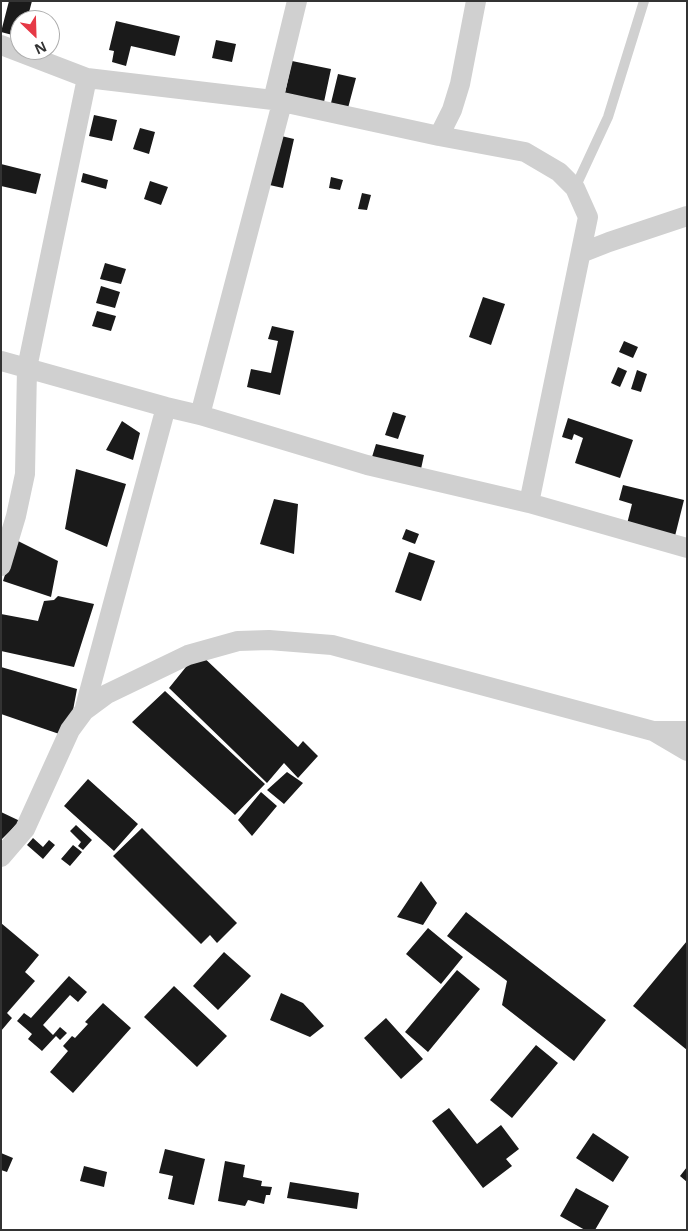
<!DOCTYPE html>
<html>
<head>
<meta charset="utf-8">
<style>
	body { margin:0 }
	#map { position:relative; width:688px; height:1231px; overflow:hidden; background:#fff; font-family:"Noto Sans",sans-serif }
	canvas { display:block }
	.frame { position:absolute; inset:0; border:2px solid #333; pointer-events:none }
	.north { position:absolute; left:10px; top:10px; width:50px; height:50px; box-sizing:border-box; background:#fff; border:1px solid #adadad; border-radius:50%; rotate:156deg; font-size:14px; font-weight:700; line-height:20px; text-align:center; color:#333 }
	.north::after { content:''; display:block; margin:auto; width:18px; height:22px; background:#e63946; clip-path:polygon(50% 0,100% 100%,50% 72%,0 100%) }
</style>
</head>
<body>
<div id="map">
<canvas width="688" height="1231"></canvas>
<div class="frame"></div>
<div class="north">N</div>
</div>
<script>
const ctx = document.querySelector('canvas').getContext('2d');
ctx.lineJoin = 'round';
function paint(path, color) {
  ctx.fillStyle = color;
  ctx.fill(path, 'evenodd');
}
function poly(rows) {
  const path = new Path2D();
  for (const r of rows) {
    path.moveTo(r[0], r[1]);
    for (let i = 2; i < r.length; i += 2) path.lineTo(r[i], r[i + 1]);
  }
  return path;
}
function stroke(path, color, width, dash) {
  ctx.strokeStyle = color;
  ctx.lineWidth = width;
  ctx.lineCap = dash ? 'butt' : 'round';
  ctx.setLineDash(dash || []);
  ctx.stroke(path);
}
const building = poly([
	[9,1,32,1,27,20,20,20,20,37,1,32],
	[116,21,180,36,175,56,131,46,126,66,112,62,114,51,109,50],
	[216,40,236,44,232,62,212,58],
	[292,61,331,69,324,102,285,93],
	[338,74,356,78,348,108,331,103],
	[94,115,117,120,112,141,89,136],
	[140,128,155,132,149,154,133,149],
	[277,135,294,139,283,188,265,184],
	[1,164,41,174,36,194,1,186],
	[83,173,108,180,106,189,81,182],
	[331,177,343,180,340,190,329,188],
	[150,181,168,187,161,205,144,199],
	[362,193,371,195,367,210,358,209],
	[105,263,126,269,121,284,100,279],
	[101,286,120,292,115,308,96,303],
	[483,297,505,304,491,345,469,337],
	[97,311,116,316,111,331,92,326],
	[272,326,294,331,280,395,247,387,251,369,271,373,278,341,268,339],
	[624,341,638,347,633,358,619,352],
	[618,367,627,371,620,387,611,383],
	[637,370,647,374,641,392,631,389],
	[393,412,406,416,398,439,385,435],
	[568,418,633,440,620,478,575,463,583,438,574,434,572,440,562,437],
	[122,421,140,433,133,460,106,450],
	[376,444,424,455,421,469,372,457],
	[76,469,126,484,107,547,65,529],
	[623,485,684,500,674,540,626,528,632,504,619,500],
	[274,499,298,504,294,554,260,544],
	[406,529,419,534,415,544,402,539],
	[16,540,58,561,51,597,3,581],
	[409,552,435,561,421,601,395,592],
	[58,596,94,604,74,667,1,651,1,614,38,621,44,601,54,600],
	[198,652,298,747,303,741,318,756,298,778,284,763,267,783,169,688],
	[1,667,77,689,68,737,1,714],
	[165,691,265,784,235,815,132,722],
	[287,772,303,783,284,804,267,790],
	[88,779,138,824,114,851,64,806],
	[261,792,277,806,252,836,238,820],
	[1,812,20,821,1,840],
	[76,825,92,840,83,850,78,846,81,842,70,831],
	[142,828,237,923,217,943,210,935,201,944,113,856],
	[33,838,43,847,49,840,55,845,43,859,27,845],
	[73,845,82,852,70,866,61,859],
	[421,881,437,903,423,925,397,917],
	[466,912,606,1020,574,1061,502,1005,507,981,447,936],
	[1,923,39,955,25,972,35,981,7,1013,12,1018,1,1031],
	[428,928,463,957,441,984,406,954],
	[687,941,687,1050,633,1006],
	[224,952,251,976,218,1010,193,986],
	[457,970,480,989,428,1052,405,1032],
	[69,976,87,992,78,1002,70,995,43,1025,53,1035,60,1027,67,1033,60,1040,56,1036,42,1051,28,1039,32,1034,17,1021,24,1013,31,1018],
	[174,986,227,1036,197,1067,144,1017],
	[281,993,303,1003,324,1026,310,1037,270,1020],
	[103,1003,131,1028,73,1093,50,1072,68,1051,63,1046,72,1036,75,1038,88,1024,85,1022],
	[386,1018,423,1059,401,1079,364,1038],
	[536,1045,558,1063,512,1118,490,1100],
	[449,1108,477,1144,501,1125,519,1149,506,1159,512,1166,483,1188,432,1121],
	[593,1133,629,1157,613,1182,576,1158],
	[165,1149,205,1159,194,1205,168,1199,173,1176,159,1173],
	[1,1153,13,1158,7,1172,1,1170],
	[225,1161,245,1165,243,1177,262,1181,261,1186,272,1187,270,1195,266,1195,264,1204,248,1200,245,1206,218,1201],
	[84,1166,107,1172,104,1187,80,1181],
	[687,1167,687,1182,680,1176],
	[290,1182,359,1193,357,1209,287,1198],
	[576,1188,609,1206,595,1230,585,1230,560,1216]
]);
const service = poly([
	[575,188,608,117,644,1]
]);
const minor = poly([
	[1,45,87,78,273,100,439,136,525,152,559,172,575,188,588,217,529,503],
	[273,100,297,1],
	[439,136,452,110,460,84,476,1],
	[581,253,609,242,687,216],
	[1,361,166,407,200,415,367,465,529,503,687,548],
	[200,415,282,103],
	[1,566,16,516,25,474,27,368,87,78],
	[84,711,166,407],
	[655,731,687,731],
	[1,857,25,829,70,730,84,711,107,694,188,655,238,641,269,640,332,645,653,731,687,751]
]);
paint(building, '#1a1a1a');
stroke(service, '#d0d0d0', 10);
stroke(minor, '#d0d0d0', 20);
</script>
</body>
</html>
